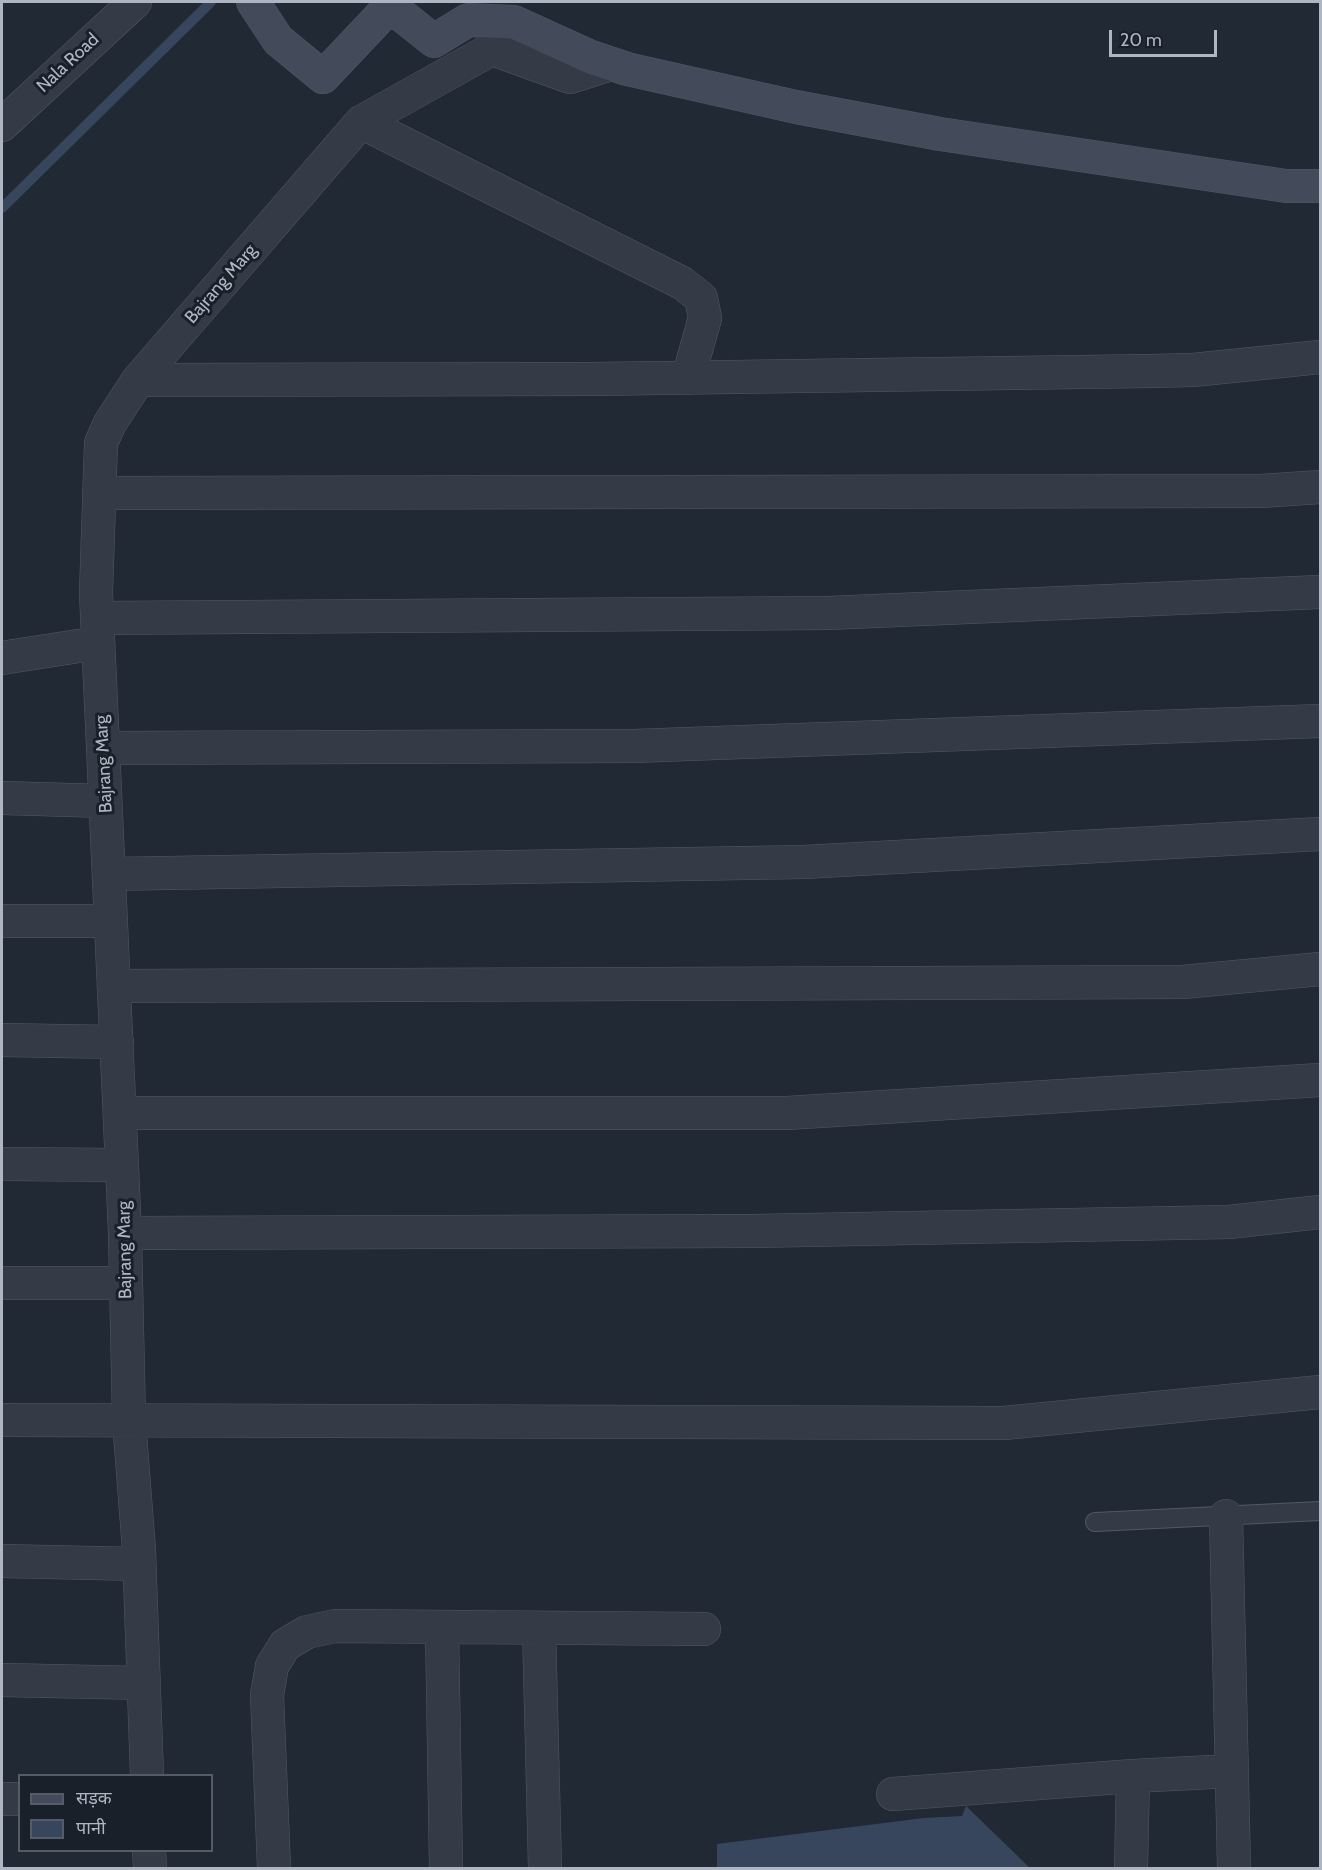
<!DOCTYPE html>
<html>
<head>
<meta charset="utf-8">
<style>
	body { margin:0 }
	#map { position:relative; width:1322px; height:1870px; overflow:hidden; background:#212935; font-family:Cabin,"Noto Sans Devanagari",sans-serif }
	canvas { display:block }
	.frame { position:absolute; inset:0; border:3px solid #afb6c3; pointer-events:none }
	.legend { position:absolute; left:18px; top:1774px; width:195px; height:78px; box-sizing:border-box; background:#1a202a; border:2px solid #565c67; margin:0; padding:8px 10px; list-style:none; font-size:18px; color:#afb6c3 }
	.legend li { display:flex; align-items:center; gap:12px; height:30px }
	.legend b { width:30px; border:2px solid #565c67 }
	.scale { position:absolute; left:1109px; top:30px; width:108px; height:27px; box-sizing:border-box; border:3px solid #afb6c3; border-top:0; padding-left:8px; font-size:18px; line-height:21px; white-space:nowrap; color:#afb6c3; -webkit-text-stroke:4px #1a202a; paint-order:stroke }
</style>
</head>
<body>
<div id="map">
<canvas width="1322" height="1870"></canvas>
<div class="frame"></div>
<ul class="legend">
<li><b style="height:8px;background:#434a59"></b>सड़क</li>
<li><b style="height:16px;background:#38465d"></b>पानी</li>
</ul>
<div class="scale">20 m</div>
</div>
<script>
const ctx = document.querySelector('canvas').getContext('2d');
ctx.lineJoin = 'round';
function paint(path, color) {
  ctx.fillStyle = color;
  ctx.fill(path, 'evenodd');
}
function poly(rows) {
  const path = new Path2D();
  for (const r of rows) {
    path.moveTo(r[0], r[1]);
    for (let i = 2; i < r.length; i += 2) path.lineTo(r[i], r[i + 1]);
  }
  return path;
}
function stroke(path, color, width, dash) {
  ctx.strokeStyle = color;
  ctx.lineWidth = width;
  ctx.lineCap = dash ? 'butt' : 'round';
  ctx.setLineDash(dash || []);
  ctx.stroke(path);
}
function label(font, color, halo, rows, align = 'center') {
  ctx.font = font + ' Cabin,sans-serif';
  ctx.lineWidth = 6;
  ctx.setLineDash([]);
  ctx.textBaseline = 'middle';
  ctx.strokeStyle = halo;
  ctx.fillStyle = color;
  for (const [text, x, y, turn = 0] of rows) {
    ctx.save();
    ctx.translate(x, y);
    ctx.rotate((+turn || 0) * Math.PI / 180);
    ctx.textAlign = isNaN(turn) ? turn : align;
    if (halo) ctx.strokeText(text, 0, 0);
    ctx.fillText(text, 0, 0);
    ctx.restore();
  }
}
const water = poly([
	[966,1806,1030,1868,717,1868,717,1844,924,1818,962,1816]
]);
const stream = poly([
	[2,208,211,2]
]);
const lane = poly([
	[1095,1522,1320,1511]
]);
const street = poly([
	[361,122,682,283,701,298,705,318,688,378],
	[2,125,135,2],
	[138,380,592,379,1150,371,1193,370,1320,357],
	[99,493,1261,491,1320,487],
	[97,618,828,613,1320,592],
	[2,658,98,643],
	[103,748,634,746,1320,721],
	[2,798,105,801],
	[109,874,804,862,1320,834],
	[2,921,111,921],
	[114,986,1183,982,1320,969],
	[2,1040,117,1042],
	[120,1113,787,1113,1320,1080],
	[2,1164,122,1165],
	[125,1233,753,1231,1229,1222,1320,1212],
	[2,1283,125,1283],
	[2,1420,1004,1423,1320,1392],
	[1226,1516,1234,1868],
	[2,1561,139,1564],
	[442,1628,446,1868],
	[539,1628,545,1868],
	[2,1680,143,1683],
	[147,1776,139,1550,129,1421,125,1233,96,593,101,443,110,423,138,380,361,122,492,49,570,77,611,64],
	[893,1794,1133,1776,1231,1771],
	[2,1799,20,1799],
	[149,1850,150,1868],
	[274,1868,267,1695,272,1666,285,1645,307,1632,335,1626,704,1629],
	[1131,1868,1133,1776]
]);
const secondary = poly([
	[253,2,278,40,323,77,390,6,434,41,468,20,514,22,591,57,627,69,796,107,940,134,1286,186,1320,186]
]);
const streetNames = [
	["Nala Road",68,63,-43],
	["Bajrang Marg",221,284,-49],
	["Bajrang Marg",104,764,-93],
	["Bajrang Marg",125,1250,-91]
];
paint(water, '#38465d');
stroke(stream, '#38465d', 10);
stroke(lane, '#525964', 20);
stroke(street, '#525964', 34);
stroke(secondary, '#525964', 34);
stroke(lane, '#353b46', 18);
stroke(street, '#353b46', 33);
stroke(secondary, '#434a59', 33);
label('18px', '#afb6c3', '#1a202a', streetNames);
</script>
</body>
</html>
